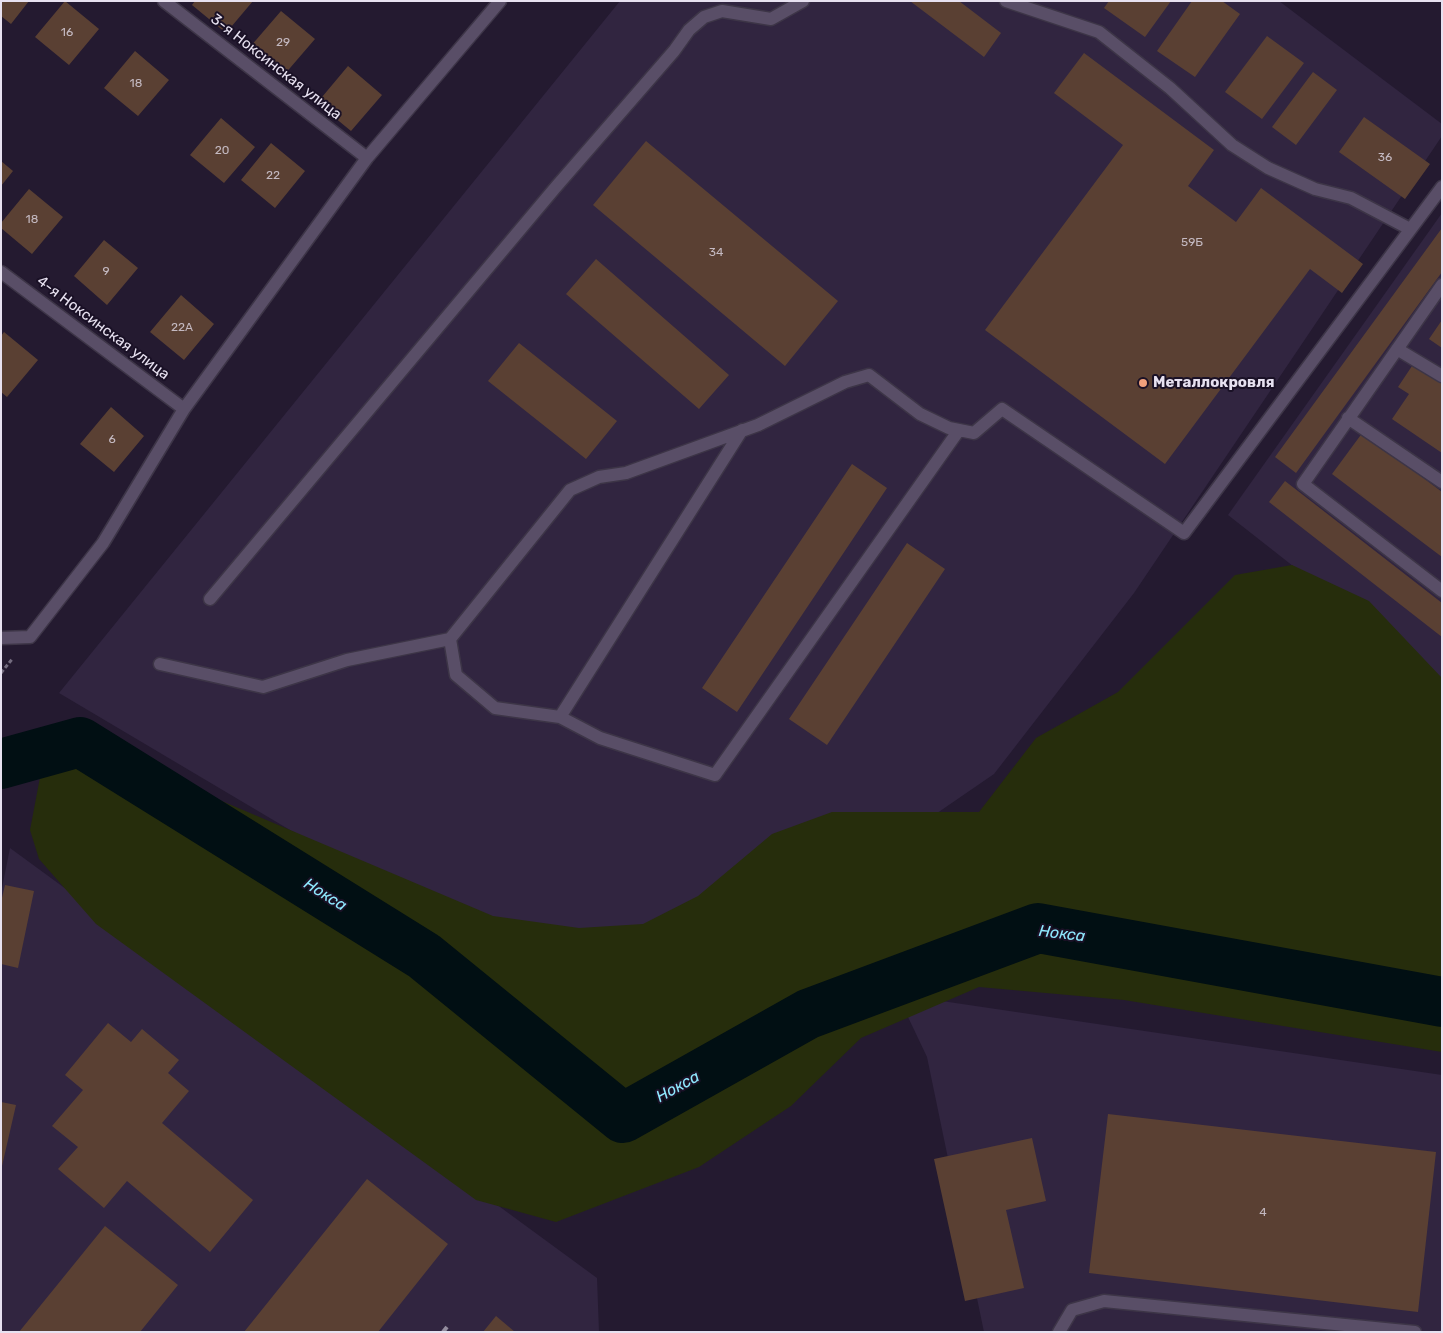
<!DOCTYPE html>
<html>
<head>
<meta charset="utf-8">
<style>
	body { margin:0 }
	#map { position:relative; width:1443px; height:1333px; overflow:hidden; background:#241a30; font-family:Rubik,sans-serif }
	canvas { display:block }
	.frame { position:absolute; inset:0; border:2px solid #e7e1f0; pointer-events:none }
</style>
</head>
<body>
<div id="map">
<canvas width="1443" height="1333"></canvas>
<div class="frame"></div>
</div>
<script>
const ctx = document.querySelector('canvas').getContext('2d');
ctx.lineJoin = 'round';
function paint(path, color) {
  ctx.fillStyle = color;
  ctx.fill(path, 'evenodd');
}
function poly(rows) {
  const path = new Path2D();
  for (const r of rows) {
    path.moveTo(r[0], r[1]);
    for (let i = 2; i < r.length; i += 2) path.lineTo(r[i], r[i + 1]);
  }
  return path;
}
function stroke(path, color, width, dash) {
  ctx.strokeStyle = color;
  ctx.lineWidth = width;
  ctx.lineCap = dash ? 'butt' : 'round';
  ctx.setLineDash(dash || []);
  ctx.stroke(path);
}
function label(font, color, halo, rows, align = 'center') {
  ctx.font = font + ' Rubik,sans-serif';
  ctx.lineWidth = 4;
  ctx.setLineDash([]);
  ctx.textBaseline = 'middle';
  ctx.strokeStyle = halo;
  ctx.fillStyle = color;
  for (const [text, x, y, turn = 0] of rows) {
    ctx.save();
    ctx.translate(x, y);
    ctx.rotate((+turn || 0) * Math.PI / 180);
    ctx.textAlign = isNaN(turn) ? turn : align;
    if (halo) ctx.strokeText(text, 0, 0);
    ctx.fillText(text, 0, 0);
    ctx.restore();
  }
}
const built = poly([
	[620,1,1279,1,1442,124,1442,136,1134,593,994,774,624,1028,59,693],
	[1442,213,1442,683,1228,515],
	[10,848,597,1278,599,1332,1,1332,1,893],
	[935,1000,1442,1075,1442,1332,984,1332,927,1057,908,1017]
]);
const green = poly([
	[1292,565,1369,601,1442,678,1442,1052,1124,1000,979,987,861,1038,791,1106,699,1167,556,1222,476,1200,96,924,39,859,30,830,41,772,86,760,138,784,217,799,493,916,579,928,643,924,698,896,772,834,832,812,979,812,1036,738,1118,692,1235,575]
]);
const river = poly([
	[1,764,80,742,424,956,623,1118,808,1014,1038,928,1442,1002]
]);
const building = poly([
	[1,1,29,1,11,24,1,16],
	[65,1,99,29,69,65,35,37],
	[195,1,253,1,226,33,192,5],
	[910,1,959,1,1001,33,984,57],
	[1109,1,1171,1,1145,37,1104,8],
	[1192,1,1222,1,1240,14,1195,77,1157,51],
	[281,11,315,39,284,75,250,47],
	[1267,36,1304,63,1262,119,1225,92],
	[135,51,169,80,138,116,104,88],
	[1084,53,1214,150,1188,186,1236,222,1261,188,1363,264,1342,293,1310,269,1165,464,985,330,1123,145,1054,93],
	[348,66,382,95,351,131,317,103],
	[1313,72,1337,90,1296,145,1272,127],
	[1364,117,1430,164,1405,199,1339,152],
	[221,118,255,147,224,183,190,155],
	[646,141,838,301,785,366,593,205],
	[271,143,305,171,275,208,241,180],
	[1,161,13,171,1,186],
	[29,189,63,217,32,254,1,228,1,223],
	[1442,228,1442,272,1296,473,1275,457],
	[104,240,138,268,107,305,74,276],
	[596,259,729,375,699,409,566,294],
	[181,295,214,324,184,360,150,332],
	[1442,320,1442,348,1429,339],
	[4,332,38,360,7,397,1,392,1,336],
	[519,343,617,421,586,459,488,381],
	[1416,360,1442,378,1442,453,1392,419,1409,394,1398,387],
	[111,407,144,436,114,472,80,444],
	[1363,432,1442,492,1442,557,1332,474],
	[852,464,887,488,737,712,702,688],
	[1285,481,1442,603,1442,637,1269,502],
	[907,543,945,569,827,745,789,719],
	[5,885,34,891,18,968,1,964,1,902],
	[108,1023,131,1042,142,1029,179,1060,168,1073,189,1091,162,1123,253,1200,210,1252,127,1181,104,1208,58,1169,78,1147,52,1126,83,1090,65,1075],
	[1,1102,16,1105,2,1166,1,1166],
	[1108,1114,1436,1152,1418,1312,1089,1273],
	[1032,1138,1046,1201,1006,1210,1024,1288,965,1301,934,1159],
	[367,1179,448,1244,378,1332,244,1332],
	[105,1226,178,1285,140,1332,19,1332],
	[496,1316,515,1332,483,1332]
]);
const path = poly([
	[1,673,13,658]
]);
const minor = poly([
	[164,1,367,158],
	[1006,1,1099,32,1170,88,1232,145,1268,168,1315,189,1351,198,1410,229],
	[1,272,184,409],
	[1442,285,1303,484,1442,591],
	[1397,349,1442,376],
	[1348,418,1442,482],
	[210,599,555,188,674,51,689,30,704,17,722,11,771,19,803,1],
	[1,638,30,637,103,543,184,409,367,158,500,1],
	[450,639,570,490,599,477,626,473,758,425,845,382,869,375,920,414,949,428,974,433,1002,409,1184,533,1442,187],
	[160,664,263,687,347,660,450,639,456,675,495,708,560,717,600,738,715,775,959,430],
	[560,717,742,430],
	[1059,1332,1072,1310,1104,1301,1415,1332]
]);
const rail = poly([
	[443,1332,447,1327]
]);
const markers = [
	[1143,383,5,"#f1a17c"]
];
const numberNames = [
	["16",67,33],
	["29",283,43],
	["18",136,84],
	["20",222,151],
	["36",1385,158],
	["22",273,176],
	["18",32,220],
	["59Б",1192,243],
	["34",716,253],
	["9",106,272],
	["22А",182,328],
	["6",112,440],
	["4",1263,1213]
];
const streetNames = [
	["3-я Ноксинская улица",276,67,38],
	["4-я Ноксинская улица",103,328,37]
];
const poiNames = [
	["Металлокровля",1153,383]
];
const waterNames = [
	["Нокса",325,895,32],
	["Нокса",1062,934,7],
	["Нокса",678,1087,-29]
];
paint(built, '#312540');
paint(green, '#262d0c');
stroke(river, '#010f13', 50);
paint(building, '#5a4033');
stroke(minor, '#3d3547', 15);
stroke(path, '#746c7f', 3, [4, 2.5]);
stroke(minor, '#594e67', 12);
stroke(rail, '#948d9e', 4, [10, 5]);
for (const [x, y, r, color] of markers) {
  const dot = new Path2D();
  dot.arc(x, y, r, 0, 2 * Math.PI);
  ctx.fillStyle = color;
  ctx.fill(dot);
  stroke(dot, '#1a1126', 2);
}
label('12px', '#c4b9c1', null, numberNames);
label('15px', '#e7e1f0', '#1a1126', streetNames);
label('bold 15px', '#e7e1f0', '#1a1126', poiNames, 'left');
label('italic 16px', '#8fe9ff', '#1a1126', waterNames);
</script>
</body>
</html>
